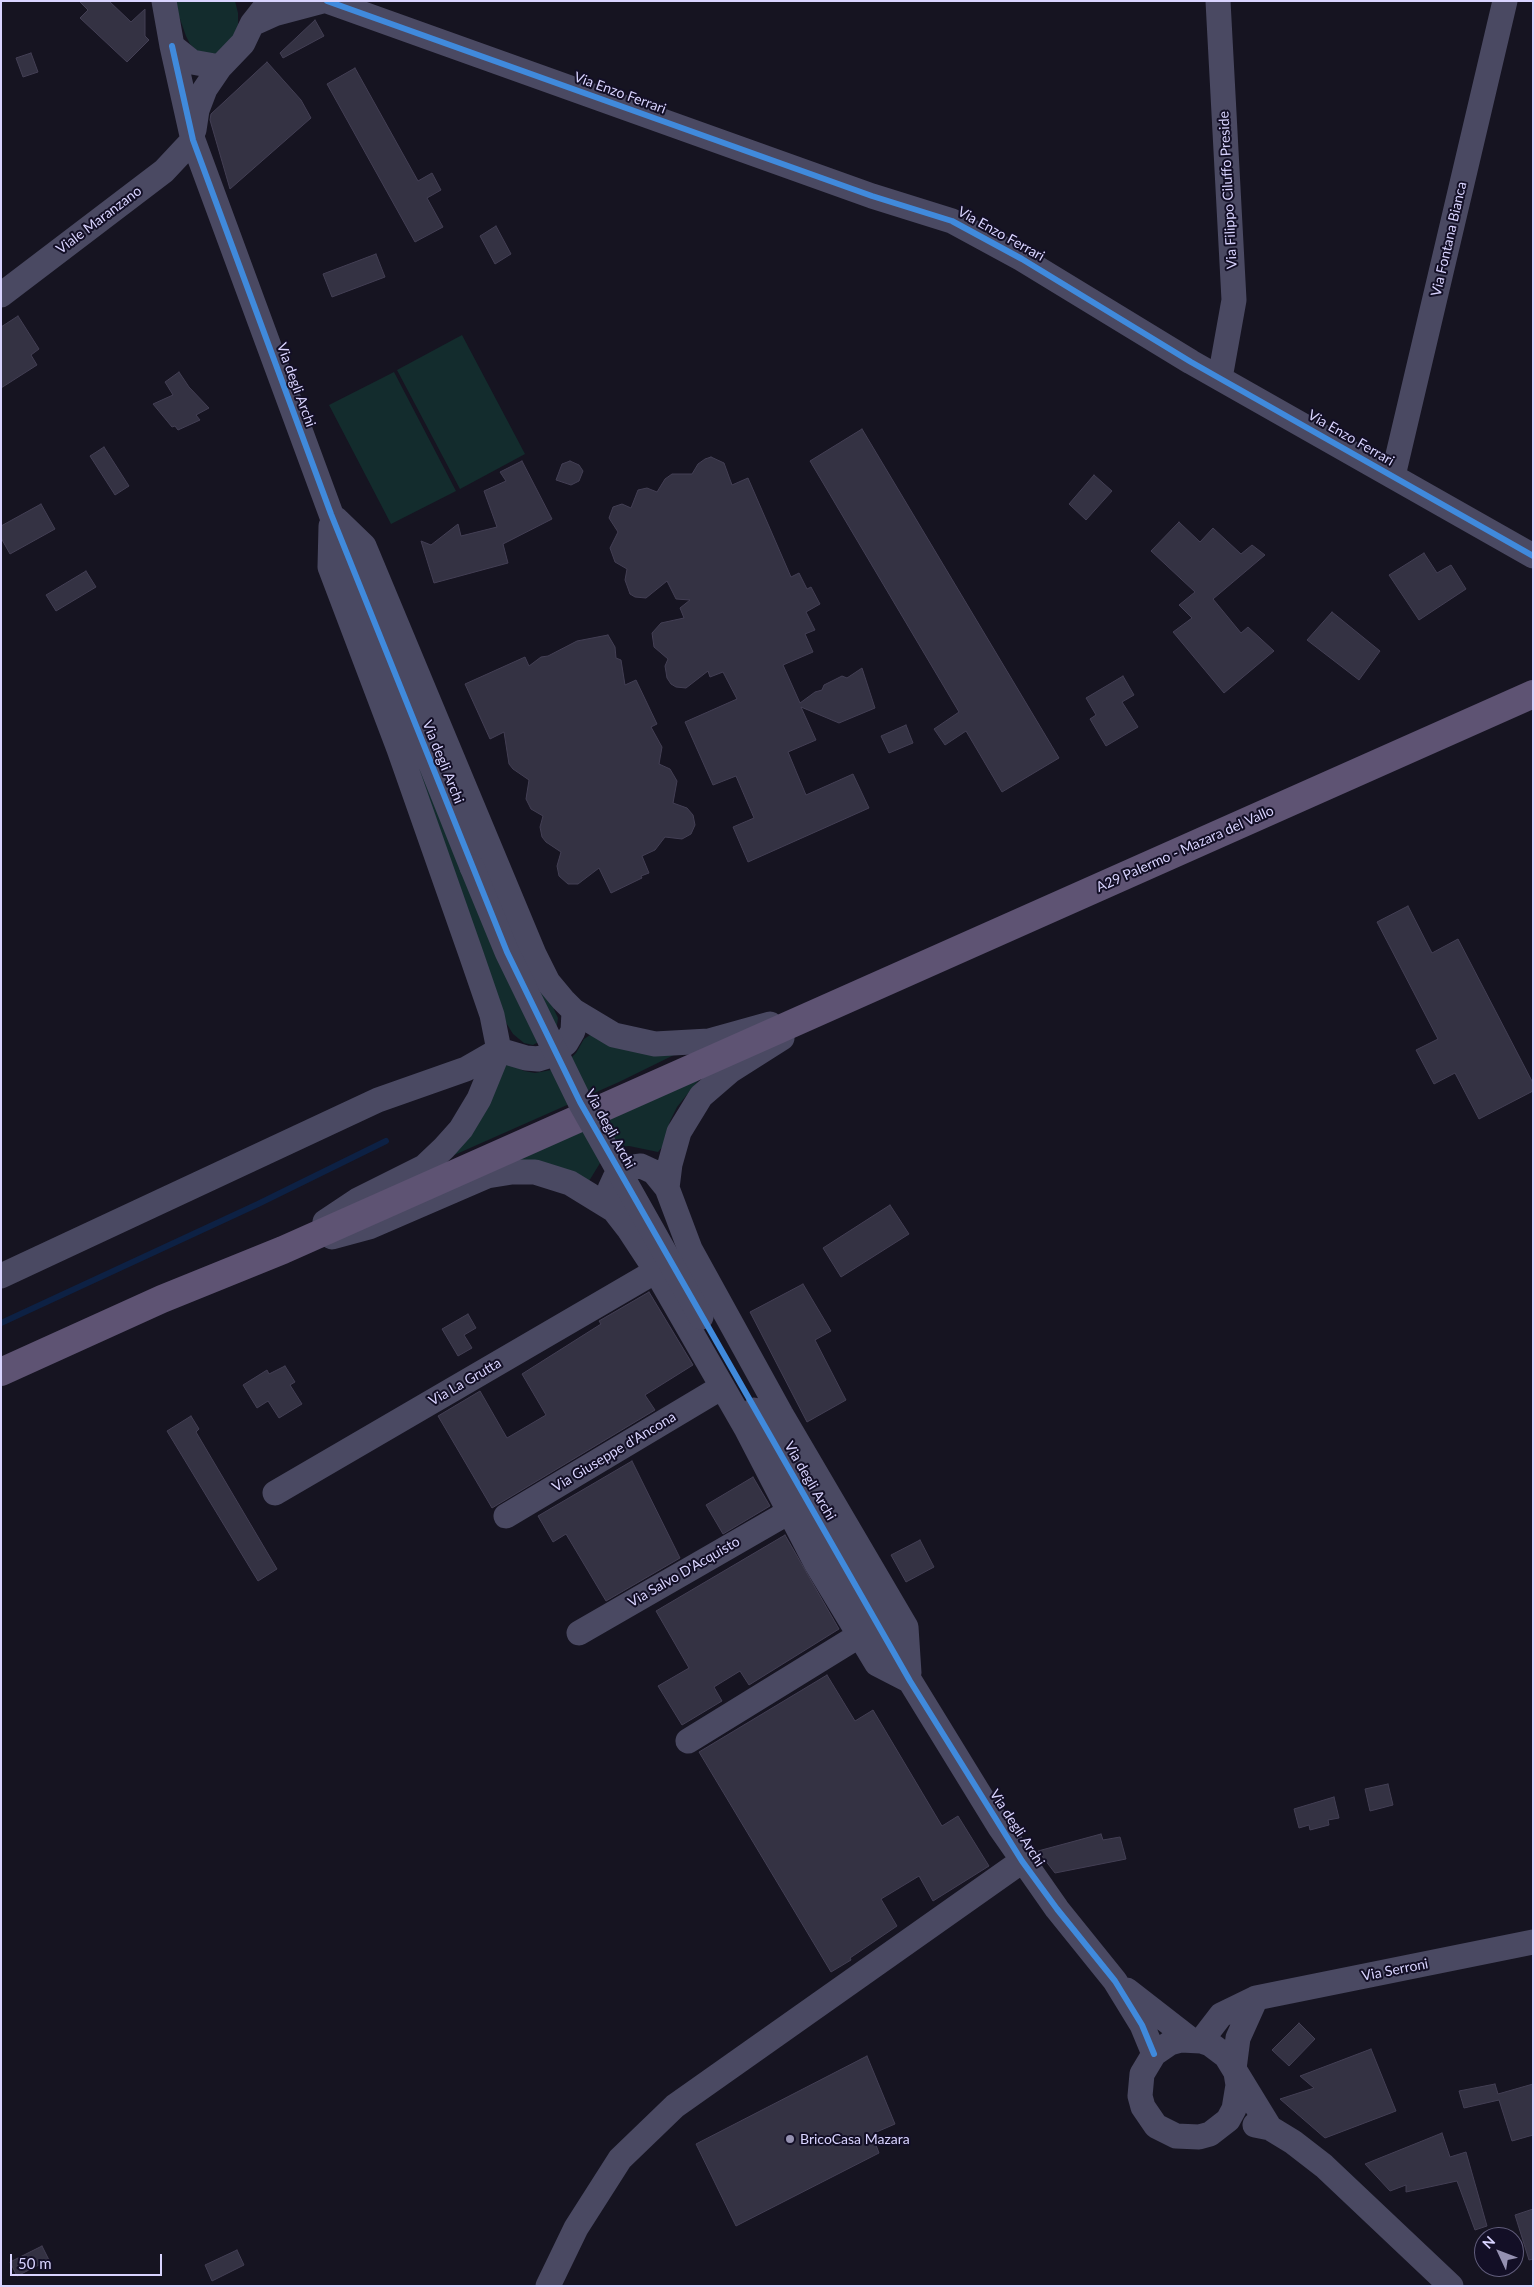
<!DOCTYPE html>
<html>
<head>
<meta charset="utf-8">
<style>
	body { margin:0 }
	#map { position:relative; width:1534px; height:2287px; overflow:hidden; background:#161421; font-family:Lato,sans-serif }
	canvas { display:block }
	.frame { position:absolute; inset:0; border:2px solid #d9d4ff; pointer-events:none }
	.north { position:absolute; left:1474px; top:2227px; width:50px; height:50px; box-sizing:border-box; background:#130f26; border:1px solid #625e7d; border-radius:50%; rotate:313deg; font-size:14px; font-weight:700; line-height:20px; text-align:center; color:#d9d4ff }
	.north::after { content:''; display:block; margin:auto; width:18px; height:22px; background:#9591b1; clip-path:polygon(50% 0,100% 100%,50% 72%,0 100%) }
	.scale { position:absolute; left:10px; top:2254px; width:152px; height:22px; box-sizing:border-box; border:2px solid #d9d4ff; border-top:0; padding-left:6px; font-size:15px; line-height:18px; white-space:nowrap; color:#d9d4ff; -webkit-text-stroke:4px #130f26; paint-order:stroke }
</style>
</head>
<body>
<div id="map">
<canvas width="1534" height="2287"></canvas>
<div class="frame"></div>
<div class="north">N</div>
<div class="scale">50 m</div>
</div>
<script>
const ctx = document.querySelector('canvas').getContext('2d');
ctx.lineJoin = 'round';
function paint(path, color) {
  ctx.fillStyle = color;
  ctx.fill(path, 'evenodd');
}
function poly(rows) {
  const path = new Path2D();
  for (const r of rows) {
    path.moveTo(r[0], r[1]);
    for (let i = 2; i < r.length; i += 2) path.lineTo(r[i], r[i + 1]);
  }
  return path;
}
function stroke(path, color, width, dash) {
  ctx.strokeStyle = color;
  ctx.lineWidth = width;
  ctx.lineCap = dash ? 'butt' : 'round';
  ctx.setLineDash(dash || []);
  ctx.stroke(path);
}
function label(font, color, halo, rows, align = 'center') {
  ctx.font = font + ' Lato,sans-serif';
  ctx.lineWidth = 4;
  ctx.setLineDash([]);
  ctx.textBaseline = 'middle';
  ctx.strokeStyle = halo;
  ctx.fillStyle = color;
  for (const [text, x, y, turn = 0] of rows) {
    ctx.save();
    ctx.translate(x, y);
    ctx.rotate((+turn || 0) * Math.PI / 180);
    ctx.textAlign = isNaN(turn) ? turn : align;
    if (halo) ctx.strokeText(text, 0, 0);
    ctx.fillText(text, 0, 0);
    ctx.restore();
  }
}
const green = poly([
	[176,1,235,1,238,13,238,25,232,41,222,50,215,54,197,51,190,44,186,36,175,5],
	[462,335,525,454,460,489,397,370],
	[394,372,456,491,391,524,329,405],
	[435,729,519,935,558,1018,556,1032,533,1045,524,1043,513,1034,505,1021,403,745],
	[590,1035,676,1054,619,1082,452,1156,498,1067,510,1064,524,1071,535,1073,551,1070,568,1061,576,1053,584,1039],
	[702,1076,677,1107,670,1121,664,1145,658,1152,629,1146,618,1147,605,1155,589,1181,505,1162]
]);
const stream = poly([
	[1,1323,258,1204,386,1141]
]);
const building = poly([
	[79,1,109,1,131,22,145,9,145,36,149,40,127,62,80,18,88,10,79,1],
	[315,20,324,36,283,58,280,53,315,20],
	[31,53,38,72,23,77,16,58,31,53],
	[267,62,301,100,311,118,230,189,210,120,211,114,267,62],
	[355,68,418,181,432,173,441,190,427,198,443,227,415,242,327,84,355,68],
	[496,226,511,254,495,264,480,236,496,226],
	[376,254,385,277,332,297,323,274,376,254],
	[18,316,39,349,31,355,37,365,1,388,1,327,18,316],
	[179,372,189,387,209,408,196,415,200,420,178,430,175,426,172,427,153,404,173,395,165,382,179,372],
	[862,429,1059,758,1002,792,966,731,945,745,934,729,959,712,810,461,862,429],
	[104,447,129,486,115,495,90,456,104,447],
	[711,457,724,463,732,485,748,478,791,577,799,573,807,589,811,587,820,604,806,612,815,630,805,634,813,652,783,665,800,703,815,692,822,690,824,685,842,676,847,678,862,668,875,708,839,723,801,707,816,740,788,752,806,795,853,774,869,808,748,862,733,827,754,818,736,776,713,785,685,722,737,699,723,672,710,677,708,671,686,688,676,687,671,684,667,678,665,666,668,659,654,647,652,633,661,623,684,618,680,608,690,600,676,599,667,581,646,598,635,597,630,594,625,580,627,569,615,562,610,548,618,532,609,518,613,507,622,504,631,508,638,490,647,488,657,492,665,479,672,474,692,474,698,464,705,459,711,457],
	[522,461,552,519,503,544,508,563,434,583,421,541,431,545,458,524,461,536,497,527,484,491,506,481,500,472,522,461],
	[570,461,579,465,583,471,579,481,571,485,556,480,562,464,570,461],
	[1094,475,1112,491,1086,520,1069,504,1094,475],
	[41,504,55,529,10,554,1,538,1,526,41,504],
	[1179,522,1200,542,1213,528,1241,554,1252,545,1265,555,1213,599,1241,633,1248,627,1274,651,1224,693,1173,632,1192,618,1179,605,1195,592,1151,551,1179,522],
	[1424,553,1437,573,1451,565,1466,589,1419,620,1389,575,1424,553],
	[86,571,96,587,56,611,46,595,86,571],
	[1332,612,1380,651,1359,680,1307,640,1332,612],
	[608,635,615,647,616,658,621,660,625,685,636,680,657,724,651,727,662,747,659,764,670,769,677,781,673,803,687,808,693,815,695,825,691,834,682,839,665,837,655,850,642,856,649,873,641,876,642,878,611,893,599,868,578,884,568,884,559,876,557,866,561,852,546,842,542,837,540,827,543,816,531,809,526,799,529,780,513,769,509,764,504,732,490,739,465,684,525,657,529,666,541,657,548,656,577,641,608,635],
	[1123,676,1134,695,1122,702,1138,727,1106,746,1090,719,1096,715,1086,698,1123,676],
	[906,725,913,743,889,753,881,736,906,725],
	[1408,906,1432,953,1458,939,1533,1083,1533,1091,1479,1119,1455,1073,1434,1084,1416,1050,1438,1039,1377,922,1408,906],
	[890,1205,909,1234,841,1277,823,1248,890,1205],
	[803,1284,831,1331,815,1340,846,1400,807,1422,750,1312,803,1284],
	[649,1292,693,1365,645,1395,655,1410,492,1508,438,1416,480,1391,507,1438,546,1415,522,1374,601,1324,599,1321,649,1292],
	[468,1314,476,1328,464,1335,472,1348,458,1356,442,1329,468,1314],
	[285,1366,295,1382,290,1385,302,1404,279,1418,268,1401,257,1408,243,1385,267,1370,269,1374,285,1366],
	[191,1416,199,1429,196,1432,277,1569,258,1581,167,1431,191,1416],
	[632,1461,680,1558,606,1601,566,1534,553,1542,538,1516,632,1461],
	[753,1477,770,1506,723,1534,706,1505,753,1477],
	[785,1535,839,1629,749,1685,740,1671,714,1687,722,1701,682,1725,658,1686,689,1668,656,1611,785,1535],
	[920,1540,934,1567,906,1582,891,1555,920,1540],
	[827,1675,855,1721,873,1710,942,1826,958,1816,989,1866,933,1901,919,1876,881,1899,897,1926,850,1958,851,1960,831,1972,699,1752,827,1675],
	[1388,1784,1393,1805,1370,1811,1365,1789,1388,1784],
	[1334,1797,1339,1818,1328,1820,1329,1825,1310,1830,1309,1825,1299,1828,1294,1809,1334,1797],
	[1101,1834,1103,1840,1120,1837,1126,1859,1055,1873,1038,1851,1101,1834],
	[1299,2023,1315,2039,1289,2066,1272,2050,1299,2023],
	[1371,2049,1396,2111,1325,2138,1280,2099,1314,2088,1300,2076,1371,2049],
	[867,2056,895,2124,872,2134,879,2153,736,2226,696,2144,867,2056],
	[1495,2084,1498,2094,1533,2084,1533,2135,1512,2141,1499,2100,1464,2108,1459,2091,1495,2084],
	[1442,2133,1450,2157,1466,2152,1487,2226,1475,2230,1457,2181,1406,2192,1406,2185,1390,2191,1365,2164,1442,2133],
	[1533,2209,1533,2259,1529,2260,1515,2215,1533,2209],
	[42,2246,49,2260,17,2276,10,2262,42,2246],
	[237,2250,244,2265,212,2281,205,2265,237,2250]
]);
const minor = poly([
	[164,1,172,46,192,62,220,67],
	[327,1,872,196,952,221,1022,259,1191,362,1533,556],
	[1218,1,1234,300,1220,378],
	[254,23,274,14,323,1],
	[172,46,193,140,331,514,472,867],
	[194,130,197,110,205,89,220,67,243,43,252,24,270,1],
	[1,295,164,171,193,140],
	[1393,476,1505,1],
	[336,519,364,546,534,954,548,982,563,1000,574,1011,614,1035,655,1044,709,1041,770,1024],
	[667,1188,670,1164,679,1132,701,1096,730,1071,782,1038],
	[614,1210,610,1189,615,1178,626,1168,641,1166,654,1172,667,1188,690,1249,781,1414,906,1627,909,1673],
	[325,1222,358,1200,424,1167,444,1148,461,1129,479,1099,499,1050,492,1015,471,954,399,749,330,567,331,526],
	[332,1237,369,1227,487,1176,512,1172,535,1172,570,1183,614,1210,628,1228,653,1266,746,1428,816,1563,877,1664,910,1681],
	[1,1276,378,1100,466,1069,499,1050,526,1058,538,1059,551,1055,566,1043,573,1031,574,1011],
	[754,1410,910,1681,999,1826,1057,1909,1115,1981,1142,2025,1154,2054],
	[275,1493,656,1271],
	[506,1516,722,1387],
	[579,1633,789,1512],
	[688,1741,860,1635],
	[1127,1990,1190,2039],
	[1201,2041,1221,2015,1256,1998,1533,1942],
	[1234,2069,1238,2038,1256,1998],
	[1236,2073,1238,2085,1234,2109,1228,2120,1210,2134,1199,2137,1176,2136,1156,2126,1143,2107,1140,2096,1142,2074,1154,2054,1170,2043,1181,2040,1201,2041,1210,2044,1226,2056,1270,2128],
	[1255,2125,1270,2128,1293,2142,1324,2166,1451,2286],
	[548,2286,576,2228,620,2159,675,2106,1022,1861]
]);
const primary = poly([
	[1,1372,162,1299,283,1250,1533,694]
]);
const minorBridge = poly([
	[472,867,507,952,580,1102,701,1317]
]);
const cycleway = poly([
	[327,1,872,196,952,221,1022,259,1191,362,1533,556],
	[172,46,193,140,331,514,507,952,580,1102,910,1681,1022,1861,1057,1909,1115,1981,1142,2025,1154,2054]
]);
const markers = [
	[790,2139,5,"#9591b1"]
];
const streetNames = [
	["Via Enzo Ferrari",620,93,20],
	["Via Filippo Ciluffo Preside",1228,190,-93],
	["Viale Maranzano",99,220,-37],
	["Via Enzo Ferrari",1001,234,29],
	["Via Fontana Bianca",1449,239,-77],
	["Via degli Archi",296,385,70],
	["Via Enzo Ferrari",1351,438,30],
	["Via degli Archi",443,762,68],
	["A29 Palermo - Mazara del Vallo",1185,849,-24],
	["Via degli Archi",610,1129,61],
	["Via La Grutta",465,1382,-30],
	["Via Giuseppe d'Ancona",614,1452,-31],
	["Via degli Archi",810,1481,60],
	["Via Salvo D'Acquisto",684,1572,-30],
	["Via degli Archi",1017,1828,57],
	["Via Serroni",1395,1970,-11]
];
const poiNames = [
	["BricoCasa Mazara",800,2139]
];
paint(green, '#132c2d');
stroke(stream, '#0d2144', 6);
paint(building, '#343243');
stroke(building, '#433f54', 1);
stroke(minor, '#4a4962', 25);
stroke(primary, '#5e5373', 28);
stroke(minorBridge, '#4a4962', 25);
stroke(cycleway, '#408adc', 6);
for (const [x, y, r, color] of markers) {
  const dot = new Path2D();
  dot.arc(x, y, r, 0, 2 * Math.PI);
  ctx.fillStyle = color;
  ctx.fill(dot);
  stroke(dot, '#130f26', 2);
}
label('14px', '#d9d4ff', '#130f26', streetNames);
label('14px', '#d9d4ff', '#130f26', poiNames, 'left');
</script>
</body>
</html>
